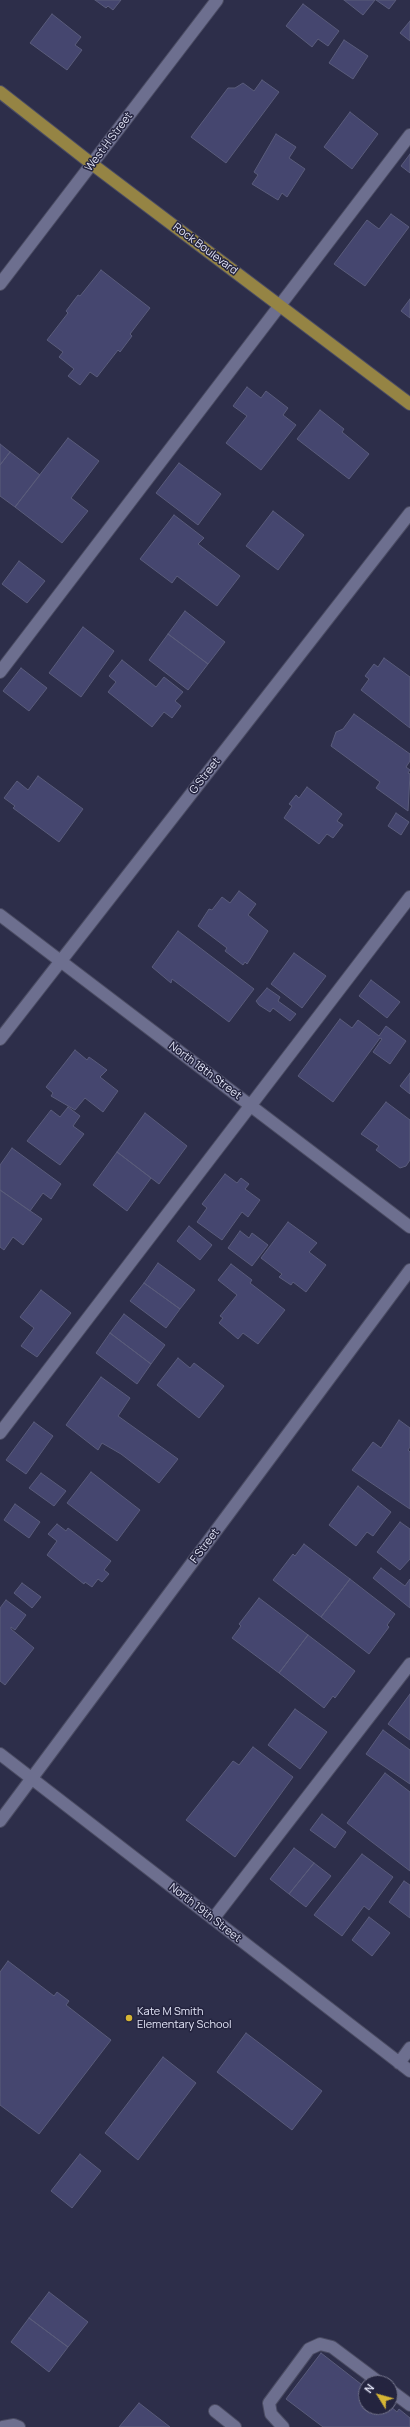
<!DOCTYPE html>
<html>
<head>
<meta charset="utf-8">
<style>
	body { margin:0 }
	#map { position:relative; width:410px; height:2427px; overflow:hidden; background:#2d2e4a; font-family:Manrope,sans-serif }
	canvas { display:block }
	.north { position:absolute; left:358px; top:2375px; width:40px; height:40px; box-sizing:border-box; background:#24243f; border:1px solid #707188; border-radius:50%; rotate:307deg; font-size:11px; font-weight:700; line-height:16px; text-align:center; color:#e2e4f6 }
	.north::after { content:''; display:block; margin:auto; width:14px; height:18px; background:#d6b534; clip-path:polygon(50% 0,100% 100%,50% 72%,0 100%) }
</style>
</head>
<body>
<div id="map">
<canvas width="410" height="2427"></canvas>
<div class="north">N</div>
</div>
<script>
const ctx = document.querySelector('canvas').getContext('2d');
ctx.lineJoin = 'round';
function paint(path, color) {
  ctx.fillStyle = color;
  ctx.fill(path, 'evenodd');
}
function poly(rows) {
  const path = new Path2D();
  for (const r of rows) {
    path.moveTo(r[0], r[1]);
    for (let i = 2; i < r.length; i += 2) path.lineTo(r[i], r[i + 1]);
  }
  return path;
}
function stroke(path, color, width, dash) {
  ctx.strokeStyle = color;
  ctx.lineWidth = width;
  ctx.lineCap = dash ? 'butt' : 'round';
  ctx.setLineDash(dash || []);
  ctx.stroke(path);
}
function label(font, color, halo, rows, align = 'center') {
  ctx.font = font + ' Manrope,sans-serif';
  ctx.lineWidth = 3;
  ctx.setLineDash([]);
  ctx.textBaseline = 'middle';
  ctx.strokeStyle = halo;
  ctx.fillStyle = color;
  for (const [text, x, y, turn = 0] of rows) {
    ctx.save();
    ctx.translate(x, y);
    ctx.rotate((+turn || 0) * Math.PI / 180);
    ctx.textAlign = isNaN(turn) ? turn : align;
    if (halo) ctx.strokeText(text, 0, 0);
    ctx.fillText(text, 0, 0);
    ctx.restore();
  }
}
const building = poly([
	[95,0,121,0,113,10,108,6,106,8,95,0],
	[344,0,375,0,363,15,344,0],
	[376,0,396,0,389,9,376,0],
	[303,4,339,31,328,46,318,39,312,47,286,26,303,4],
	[52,14,81,37,75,45,82,50,67,70,30,43,52,14],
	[410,21,410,41,400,33,410,21],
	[344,40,368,56,353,79,329,63,344,40],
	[262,80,279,92,226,163,191,137,228,88,235,88,243,83,254,91,262,80],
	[350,112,378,134,352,169,324,147,350,112],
	[276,134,296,147,289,158,305,169,287,197,282,193,278,200,252,184,258,175,254,172,276,134],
	[410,154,410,173,401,166,410,154],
	[391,214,409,227,365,286,334,264,367,220,379,229,391,214],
	[101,270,150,308,130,334,132,336,120,352,118,350,97,377,90,372,80,385,68,376,74,369,59,357,63,352,47,340,68,313,66,311,78,295,80,296,101,270],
	[410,299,410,318,401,311,410,299],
	[247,387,261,398,266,391,288,408,283,415,296,425,261,470,226,443,247,416,233,406,247,387],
	[320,410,344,429,342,432,369,454,349,479,297,439,320,410],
	[68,438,99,461,71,498,88,511,62,543,15,507,68,438],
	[0,444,10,452,0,465,0,444],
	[10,452,40,475,15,507,0,496,0,465,10,452],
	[179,463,221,494,198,525,156,493,179,463],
	[273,511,304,535,278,570,246,546,273,511],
	[174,515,204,538,198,544,240,576,217,606,177,576,172,583,140,559,174,515],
	[19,561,45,581,27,603,2,584,19,561],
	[185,611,225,642,208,664,168,634,185,611],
	[83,627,114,651,81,697,49,673,83,627],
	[168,634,208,664,188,690,149,660,168,634],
	[384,658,410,677,410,728,361,690,369,679,365,676,374,664,378,667,384,658],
	[122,660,156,687,164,677,183,692,175,701,181,706,172,718,164,712,152,727,108,692,116,682,109,676,122,660],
	[21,668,47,688,29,711,3,691,21,668],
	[354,714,410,754,410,761,406,767,410,770,408,773,410,774,408,811,376,788,380,782,331,746,336,732,343,729,354,714],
	[38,776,83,809,59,842,13,808,15,806,4,798,17,781,28,790,38,776],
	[307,787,342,814,337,821,343,825,333,838,327,834,319,844,284,818,292,806,289,804,296,795,299,798,307,787],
	[396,813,409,822,401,835,388,826,396,813],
	[239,891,256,904,248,915,268,931,247,964,245,962,243,965,225,951,227,948,198,926,209,909,212,910,222,897,230,903,239,891],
	[178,931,254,989,229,1022,172,979,171,983,152,967,178,931],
	[294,953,326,976,302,1008,271,984,294,953],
	[371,980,400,1002,387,1018,359,996,371,980],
	[267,988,280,997,278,1001,296,1014,290,1021,273,1008,270,1012,259,1005,256,1001,267,988],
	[340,1019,352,1028,358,1020,379,1036,386,1026,406,1041,390,1064,373,1052,382,1039,380,1038,333,1102,298,1076,340,1019],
	[75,1050,87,1060,89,1057,107,1070,100,1077,118,1091,103,1112,85,1098,75,1110,51,1096,53,1093,46,1087,75,1050],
	[410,1073,410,1094,400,1086,410,1073],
	[386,1102,410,1120,410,1160,406,1166,400,1168,376,1150,379,1146,361,1134,386,1102],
	[68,1107,80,1116,73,1126,84,1134,60,1165,27,1141,51,1110,60,1117,68,1107],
	[145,1113,187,1146,159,1184,117,1152,145,1113],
	[12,1148,61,1184,51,1199,43,1193,30,1211,0,1190,0,1165,12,1148],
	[117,1152,151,1178,127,1211,93,1185,117,1152],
	[225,1174,237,1183,241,1178,249,1184,245,1189,260,1200,248,1217,242,1212,222,1240,197,1222,207,1208,202,1204,225,1174],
	[0,1190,42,1219,23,1245,13,1237,4,1250,0,1247,0,1190],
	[288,1222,317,1243,309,1252,326,1265,306,1292,293,1282,291,1285,279,1277,282,1274,261,1258,288,1222],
	[189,1226,212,1245,200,1260,177,1241,189,1226],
	[240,1231,249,1238,252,1233,268,1245,252,1266,228,1248,240,1231],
	[158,1263,195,1290,180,1309,144,1283,158,1263],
	[231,1264,252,1280,250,1283,285,1310,258,1344,243,1333,238,1339,219,1323,223,1318,220,1316,237,1295,218,1280,231,1264],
	[144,1283,180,1309,166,1328,130,1301,144,1283],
	[41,1290,71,1313,37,1357,21,1346,34,1328,20,1317,41,1290],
	[124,1314,165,1345,151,1364,110,1333,124,1314],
	[110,1333,151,1364,137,1384,96,1353,110,1333],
	[178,1358,190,1368,194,1363,224,1386,199,1418,157,1385,178,1358],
	[101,1377,130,1398,118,1416,178,1459,159,1483,121,1454,102,1443,98,1450,66,1425,101,1377],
	[399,1420,410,1428,410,1447,408,1450,410,1452,410,1509,352,1470,373,1442,381,1448,399,1420],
	[34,1422,53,1436,26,1474,6,1460,34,1422],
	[91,1472,140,1510,117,1541,67,1503,91,1472],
	[41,1473,66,1491,54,1506,29,1488,41,1473],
	[358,1486,391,1512,373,1536,367,1532,356,1546,329,1525,358,1486],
	[15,1504,40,1522,29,1538,4,1520,15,1504],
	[400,1522,410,1529,410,1559,400,1570,377,1552,400,1522],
	[57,1524,66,1531,68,1528,111,1561,104,1570,109,1574,102,1582,98,1579,92,1587,85,1582,84,1584,47,1555,57,1541,48,1534,57,1524],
	[304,1544,350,1579,321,1617,273,1580,293,1554,295,1556,304,1544],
	[381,1568,405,1586,410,1579,410,1608,373,1578,381,1568],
	[350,1579,395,1614,387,1625,389,1627,369,1654,321,1617,350,1579],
	[22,1583,41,1597,32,1608,14,1593,22,1583],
	[259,1598,308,1635,279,1673,232,1638,241,1626,239,1624,259,1598],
	[6,1600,26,1615,15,1630,11,1627,11,1629,34,1648,5,1685,0,1681,0,1608,6,1600],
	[308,1635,355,1671,335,1698,333,1696,324,1708,279,1673,308,1635],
	[410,1694,410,1740,388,1724,410,1694],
	[295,1709,327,1732,300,1769,268,1745,295,1709],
	[383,1730,410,1750,410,1784,366,1754,383,1730],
	[253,1747,293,1777,235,1857,186,1820,233,1761,239,1765,253,1747],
	[385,1773,410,1792,410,1871,347,1823,385,1773],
	[322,1814,346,1832,335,1848,310,1830,322,1814],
	[294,1848,314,1863,289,1894,270,1879,294,1848],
	[362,1854,393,1877,369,1910,364,1906,342,1936,314,1915,362,1854],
	[314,1863,331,1876,306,1907,289,1894,314,1863],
	[404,1881,410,1885,410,1918,389,1902,404,1881],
	[369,1917,390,1933,372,1956,352,1940,369,1917],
	[8,1961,54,1996,57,1992,69,2001,66,2005,111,2040,39,2134,0,2105,0,1972,8,1961],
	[246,2033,322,2091,292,2130,217,2072,246,2033],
	[163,2057,196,2083,138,2160,105,2133,163,2057],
	[80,2154,101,2171,72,2208,51,2191,80,2154],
	[49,2292,88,2322,68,2347,29,2318,49,2292],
	[29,2318,68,2347,49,2372,11,2342,29,2318],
	[321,2353,366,2388,366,2407,390,2406,397,2412,399,2409,410,2418,410,2427,323,2427,286,2399,321,2353],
	[139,2403,170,2427,119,2427,139,2403]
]);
const minor = poly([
	[0,284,217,0],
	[0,672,410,135],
	[0,915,410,1227],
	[0,1039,410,513],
	[0,1433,410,897],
	[0,1754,410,2071],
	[0,1821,410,1270],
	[213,1919,410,1664],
	[399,2063,410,2048],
	[390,2390,410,2405],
	[215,2411,235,2427],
	[3,2427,14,2425,19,2427],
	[283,2427,271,2414,269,2403,309,2349,320,2344,332,2347,380,2383]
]);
const major = poly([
	[0,92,92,164,410,404]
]);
const markers = [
	[129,2018,4,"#d6b534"]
];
const streetNames = [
	["West H Street",109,142,-53],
	["Rock Boulevard",205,249,37],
	["G Street",205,776,-52],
	["North 18th Street",205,1071,37],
	["F Street",205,1546,-53],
	["North 19th Street",205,1913,38]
];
const poiNames = [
	["Kate M Smith",137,2012],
	["Elementary School",137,2025]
];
paint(building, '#45466f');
stroke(building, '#5a5c7b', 1);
stroke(minor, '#4b4c63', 14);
stroke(major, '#4b4c63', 14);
stroke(minor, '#6d6f8f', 12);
stroke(major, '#958444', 12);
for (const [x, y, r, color] of markers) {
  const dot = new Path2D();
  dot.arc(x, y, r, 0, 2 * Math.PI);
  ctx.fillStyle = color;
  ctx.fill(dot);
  stroke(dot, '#24243f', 1.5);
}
label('11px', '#e2e4f6', '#24243f', streetNames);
label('11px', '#e2e4f6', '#24243f', poiNames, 'left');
</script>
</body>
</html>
